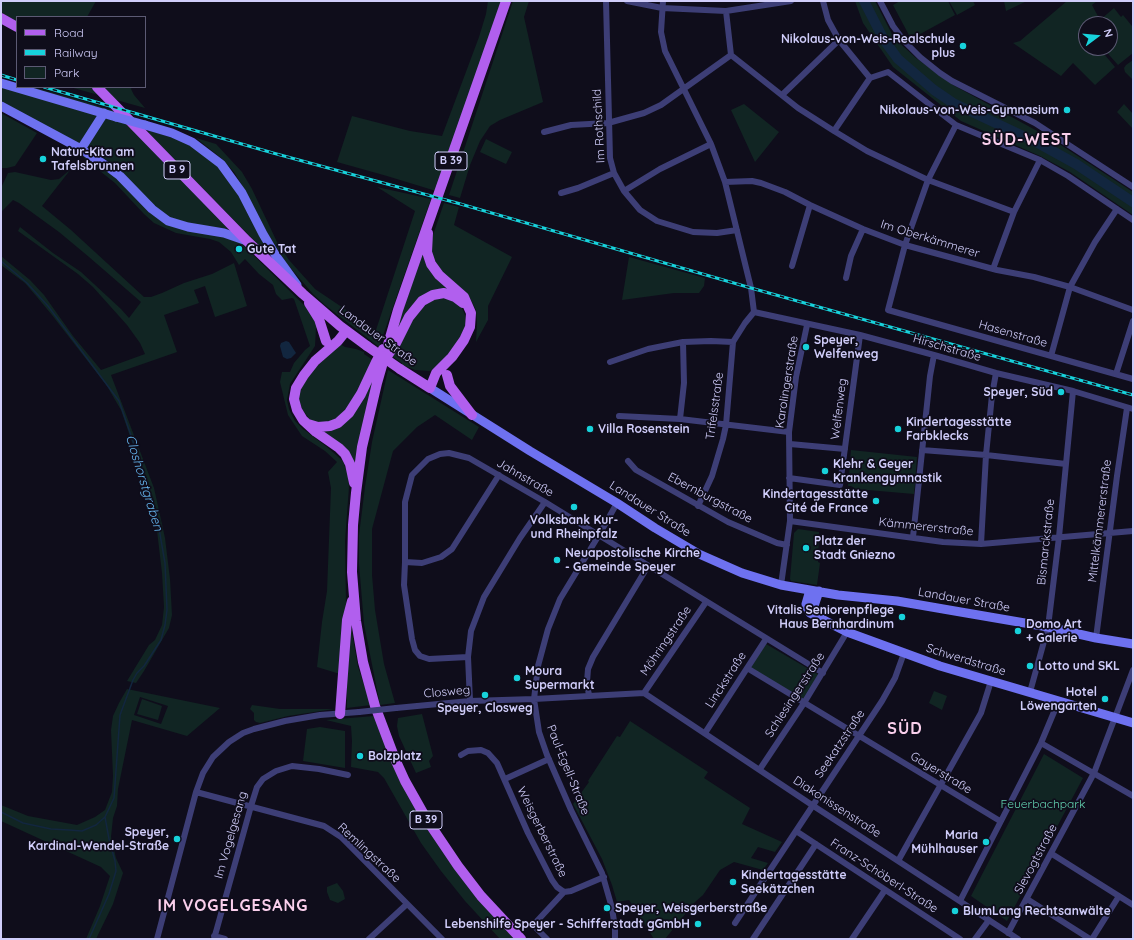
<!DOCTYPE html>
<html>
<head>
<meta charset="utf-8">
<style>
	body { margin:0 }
	#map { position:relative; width:1134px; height:940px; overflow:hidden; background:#0f0d1b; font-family:Quicksand,sans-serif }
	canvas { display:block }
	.frame { position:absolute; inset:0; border:2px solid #d0cdfa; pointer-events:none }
	.legend { position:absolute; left:16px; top:16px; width:130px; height:72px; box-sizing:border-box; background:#0f0d1b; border:1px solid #5c5a74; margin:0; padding:5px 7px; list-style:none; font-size:12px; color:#d0cdfa }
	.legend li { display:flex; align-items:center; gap:8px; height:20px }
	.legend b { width:20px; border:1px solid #5c5a74 }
	.north { position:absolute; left:1078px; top:16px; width:40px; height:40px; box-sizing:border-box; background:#0f0d1b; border:1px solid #5c5a74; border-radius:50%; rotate:74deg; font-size:11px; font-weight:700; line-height:16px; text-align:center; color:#d0cdfa }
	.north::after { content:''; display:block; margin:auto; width:14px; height:18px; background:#17d2db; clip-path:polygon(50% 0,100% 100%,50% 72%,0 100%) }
</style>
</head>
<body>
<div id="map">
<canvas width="1134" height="940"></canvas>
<div class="frame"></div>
<ul class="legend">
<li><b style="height:5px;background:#b15fee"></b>Road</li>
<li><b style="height:5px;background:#17d2db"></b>Railway</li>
<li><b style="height:11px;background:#112523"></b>Park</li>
</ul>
<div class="north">N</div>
</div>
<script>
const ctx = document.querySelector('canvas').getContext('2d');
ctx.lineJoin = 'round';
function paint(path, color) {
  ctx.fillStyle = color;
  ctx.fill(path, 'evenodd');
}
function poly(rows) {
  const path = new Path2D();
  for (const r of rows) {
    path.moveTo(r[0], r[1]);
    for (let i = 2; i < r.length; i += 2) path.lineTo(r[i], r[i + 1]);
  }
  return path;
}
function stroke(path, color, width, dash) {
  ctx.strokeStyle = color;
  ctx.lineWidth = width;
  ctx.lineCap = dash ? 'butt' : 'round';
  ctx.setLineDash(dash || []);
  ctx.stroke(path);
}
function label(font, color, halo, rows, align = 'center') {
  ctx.font = font + ' Quicksand,sans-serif';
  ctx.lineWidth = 3.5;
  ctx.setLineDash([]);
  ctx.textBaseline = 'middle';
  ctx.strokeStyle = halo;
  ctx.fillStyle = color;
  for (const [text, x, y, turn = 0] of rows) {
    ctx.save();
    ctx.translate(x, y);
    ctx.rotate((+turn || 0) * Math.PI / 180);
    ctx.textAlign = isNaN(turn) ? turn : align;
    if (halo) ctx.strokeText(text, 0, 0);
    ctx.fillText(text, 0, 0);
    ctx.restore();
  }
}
const green = poly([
	[1,1,96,1,87,17,17,17,17,22,1,12],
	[488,1,504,1,436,191,387,176,337,162,352,116,410,131,442,136,479,37,486,14],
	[513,1,529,1,524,17,543,102,500,120,490,126,480,141,470,165,460,198,449,195],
	[855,1,875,1,894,38,916,58,953,85,1050,138,1133,192,1133,215,1070,172,1040,156,961,121,893,67,863,23],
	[900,1,948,1,955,15,911,39,893,5],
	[949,1,973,1,975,5,957,15],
	[1004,1,1027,1,1006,11],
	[1067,1,1097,1,1092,5,1100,20,1114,8,1121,17,1123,15,1132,26,1133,25,1133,53,1118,65,1103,48,1110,48,1110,24,1086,24,1086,48,1099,48,1115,67,1095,85,1073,63,1061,76,1013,43,1020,41],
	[1133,60,1133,80,1125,72,1124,68,1126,65],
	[1,87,97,114,98,117,79,145,1,103],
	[25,87,33,87,86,102,115,111,115,113],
	[70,87,132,87,131,89,134,95,145,108],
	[744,104,779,132,755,162,731,110],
	[1124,104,1133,114,1133,129,1117,112],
	[1,113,37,133,15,166,7,168,1,168],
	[108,118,131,126,229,227,229,229,191,224,165,216,153,206,124,174,111,163,86,147,105,119],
	[148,130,189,143,225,170,281,268,149,134],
	[196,138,216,144,242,172,252,189,277,242,289,260,307,280,315,289,376,330,415,211,377,187,431,199,379,347,325,305,313,294,287,264,269,236,246,192,234,172,221,158],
	[486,139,512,152,506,164,480,152],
	[83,154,106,167,164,221,210,232,239,241,309,310,319,327,316,328,315,346,290,384,287,400,289,409,295,421,303,429,327,447,343,461,348,476,349,487,345,541,346,604,340,674,317,667,322,622,327,591,331,488,328,472,337,462,325,451,302,436,288,415,280,382,282,372,290,372,294,363,305,350,310,346,294,299,292,298,282,300,276,294,273,285,259,274,245,259,239,265,231,252,219,242,210,239,176,233,154,223,144,214,115,183,86,160,83,156],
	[71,169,42,206,71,230,144,297,151,297,162,293,184,283,212,274,234,263,247,306,215,317,205,286,194,290,199,303,164,315,177,352,111,375,154,488,165,538,170,579,172,615,169,628,144,671,136,683,127,681,149,645,155,640,162,625,164,607,162,573,156,522,146,483,121,410,107,386,52,315,37,297,25,283,1,265,1,256,30,280,44,295,73,336,101,370,145,354,140,343,127,325,93,287,78,274,18,231,20,227,53,253,81,272,121,309,129,318,141,302,89,257,59,232,19,203,13,200,1,212,1,188,8,173,15,172,51,180,59,179],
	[444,203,459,207,454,225,512,257,488,306,488,320,476,342,477,323,476,310,470,298,444,276,432,256,431,244,433,235],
	[424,246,458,295,438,290,393,342,398,321],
	[629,257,705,278,704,286,699,293,674,293,622,300],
	[444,296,461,306,465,315,466,326,459,339,442,362,430,371,415,370,402,365,402,363,393,357,403,334,424,303],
	[340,344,345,347,356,349,364,352,364,354,373,360,370,368,343,415,326,424,311,421,302,409,299,399,300,389,314,369],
	[376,366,355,471,320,430,338,426],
	[388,370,479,427,472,440,435,415,417,427,393,451,372,529,372,575,375,610,384,664,395,703,380,705,364,624,359,564,359,535,365,487,372,442],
	[851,450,917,457,914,494,856,489,851,486,848,486],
	[798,529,819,532,818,562,820,563,817,585,791,581,790,579,794,533],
	[350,621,358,667,371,705,347,708,347,660],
	[766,644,819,675,803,700,750,667],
	[127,689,220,708,187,736,132,720,118,789,117,806,113,818,111,837,116,858,123,873,113,904,96,939,86,939,100,906,110,876,101,867,1,821,1,805,28,816,77,825,95,817,105,810,112,792,113,776,111,730,113,716,119,703],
	[140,697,168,706,161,724,134,715],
	[934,691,947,696,942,710,929,703],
	[142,699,162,706,158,720,137,714],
	[252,705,280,709,334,709,288,716,260,723,256,722,254,720,254,713,250,709],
	[422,714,433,756,429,761,431,767,416,773,399,736,397,726,398,718],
	[374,716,430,833,446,857,462,878,516,939,500,939,465,901,441,871,421,843,384,778,378,772,351,767,352,741,351,726,326,720],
	[630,721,708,772,704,778,750,808,742,824,782,842,775,852,758,847,751,858,768,863,763,870,734,862,720,870,703,895,695,902,665,939,654,939,629,900,617,902,612,885,602,859,573,804,589,782,588,781,617,736,620,737],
	[320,727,345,731,345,768,303,761,307,729],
	[1044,754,1083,778,1007,921,971,896],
	[337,883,343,891,345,899,338,903,330,900,327,892,327,887]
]);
const water = poly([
	[286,341,289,342,296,353,291,358,287,359,283,357,280,346,281,343]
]);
const stream = poly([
	[1,261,27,283,48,306,119,401,142,467,158,523,165,563,167,610,165,625,161,640,144,666,137,673,133,680,120,715,114,798,105,817,96,825,82,831,69,830,51,829,23,823,1,812],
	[89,939,109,894,116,871,115,861,109,839,105,817]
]);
const river = poly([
	[864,1,884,40,898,59,934,90,953,103,1038,143,1076,164,1133,202]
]);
const street = poly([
	[606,1,610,158,614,173,624,191,640,210,657,221,693,232,717,233,737,230],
	[627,1,662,8,726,11,791,1],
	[663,1,661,32,665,51,711,144,725,182,751,288,754,312],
	[823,1,828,20,839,40,870,78],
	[880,1,893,26,905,42,920,57,940,73,952,81,1035,123,1133,187],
	[726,11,731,55,798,108,834,131,867,151,928,180,1014,212],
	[870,78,888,72,956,125,1040,160,1068,176,1133,220],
	[782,95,839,40],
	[956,125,928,180,905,245,888,310,1133,379],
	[834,131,870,78],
	[544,132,571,125,608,123,644,113,661,105,731,55],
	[725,182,752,181,761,183,785,192,810,205,863,229,905,245,997,270,1034,277,1070,287,1133,310],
	[624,191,660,169,711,144],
	[561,193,578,188,614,173],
	[792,266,810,205],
	[993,269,1014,212,1040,160],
	[846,278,851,256,863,229],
	[754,312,860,335,934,355,996,373,1073,391,1133,409],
	[1051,356,1070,287,1095,242,1117,209],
	[610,362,648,349,683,342,711,341,733,342],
	[1116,374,1133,321],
	[619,416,680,419,789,432],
	[680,419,684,383,683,342],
	[790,444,845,449],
	[922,450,986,455,1066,464],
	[628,461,636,470,728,522,777,543,787,545],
	[789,478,840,485,860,335],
	[698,506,712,476,723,439,726,425,733,342,745,323,754,312],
	[790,521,943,542,981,544,1133,531],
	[913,537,930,376,934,355],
	[981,544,986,455,992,395,996,373],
	[405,562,422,563,441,557,452,549,499,475],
	[781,585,790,521,789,432,796,377,807,325],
	[1096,638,1117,476,1127,408],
	[468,657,429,659,420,656,415,650,412,639,404,585,405,562,405,502,412,475,428,459,440,454,449,453,469,458,545,502,823,673],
	[747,668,1000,821],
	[1030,692,1048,627,1059,537,1073,391],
	[644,693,812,805,1018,939],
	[644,693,706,602],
	[589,696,587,682,588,669,593,657,648,566],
	[470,701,468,657,471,631,484,597,520,538,545,502],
	[396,708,470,701,534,699,644,693],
	[705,733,766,639],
	[1041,743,1133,796],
	[461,755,468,751,481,750,488,753,497,763,528,833,552,880,557,887,564,892,571,891,604,877],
	[760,769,804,703,847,632],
	[505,779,549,759],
	[196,792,324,826,341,837,351,847,442,939],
	[796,831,960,939],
	[1052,854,1133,905],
	[898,861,981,713,991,681],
	[1027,899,1090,939],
	[960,901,1041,743,1059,700],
	[735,923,882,701,895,678,904,653],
	[1008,933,1094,773,1133,670],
	[214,936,225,939],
	[157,939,196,792,203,773,213,757,229,742,243,733,254,729,285,721,320,715,359,712],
	[214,939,251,806,257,787,263,779,276,771,292,766,319,769,348,775],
	[369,939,407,904],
	[547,939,536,928,537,921,564,892],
	[615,939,615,928,612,908,602,873,571,810,547,755,539,732,534,699,538,666,548,629,560,599,599,535,617,503],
	[753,939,816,844],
	[852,939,885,890],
	[975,939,989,920],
	[1092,939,1119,896]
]);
const secondary = poly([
	[1,83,116,117],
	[1,106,81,149,108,167,120,176,152,209,168,221,188,227,224,233,247,241],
	[145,125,172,133,192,142,221,164,242,193,263,234,276,256,297,285],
	[81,149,104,113],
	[430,388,530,451,617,503,655,528,699,554,742,573,781,585,838,595,897,601,949,610,1048,627,1096,638,1133,644],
	[810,590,806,604,807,608,810,613,847,632,940,666,1133,723],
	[818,617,814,610,814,606,819,591]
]);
const primary = poly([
	[506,1,413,267,398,310,377,383,362,447,356,493,353,525,352,572,356,621,363,662,375,706,395,759,405,781,427,820,458,866,481,896,521,939],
	[1,18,17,27],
	[97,87,247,241,303,294,340,326,367,346],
	[309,303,319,319,326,341],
	[346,331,338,341,315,361,304,375,296,388,294,399,297,410,303,420,316,432,339,448,345,454,350,464,354,483],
	[388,355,396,343,409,317,422,301,433,295,444,293,455,297,463,303],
	[400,369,430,388,436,373,452,357,464,340,470,327,471,313,464,297,439,275,431,264,427,252,428,233],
	[447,375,450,386,472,415],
	[308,424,318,427,330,426,338,423,349,413,361,394,376,362,383,349],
	[340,714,347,620,352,601]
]);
const rail = poly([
	[1,75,17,80],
	[44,87,273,153,457,203,751,288,1133,395]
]);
const streetBridge = poly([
	[359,712,396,708]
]);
const secondaryBridge = poly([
	[116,117,145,125]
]);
const primaryBridge = poly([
	[367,346,400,369]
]);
const markers = [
	[963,46,4,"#17d2db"],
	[1067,110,4,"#17d2db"],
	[43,159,4,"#17d2db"],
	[239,249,4,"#17d2db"],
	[806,347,4,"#17d2db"],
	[1061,392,4,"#17d2db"],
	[590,429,4,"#17d2db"],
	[898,429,4,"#17d2db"],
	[825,471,4,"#17d2db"],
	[876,501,4,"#17d2db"],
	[574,507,4,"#17d2db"],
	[806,548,4,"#17d2db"],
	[557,560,4,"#17d2db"],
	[902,617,4,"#17d2db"],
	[1018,631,4,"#17d2db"],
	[1030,666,4,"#17d2db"],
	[517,678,4,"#17d2db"],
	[485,695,4,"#17d2db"],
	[1105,699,4,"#17d2db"],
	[360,756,4,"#17d2db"],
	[177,839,4,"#17d2db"],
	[986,842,4,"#17d2db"],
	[733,882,4,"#17d2db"],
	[607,908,4,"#17d2db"],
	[955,911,4,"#17d2db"],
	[698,924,4,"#17d2db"]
];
const shields = [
	[451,161,32],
	[177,170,26],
	[426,820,32]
];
const shieldNames = [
	["B 39",451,161],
	["B 9",177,170],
	["B 39",426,820]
];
const poiNames = [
	["Nikolaus-von-Weis-Realschule",955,39,"right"],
	["plus",955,53,"right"],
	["Nikolaus-von-Weis-Gymnasium",1059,110,"right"],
	["Natur-Kita am",51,152],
	["Tafelsbrunnen",51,166],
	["Gute Tat",247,249],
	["Speyer,",814,340],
	["Welfenweg",814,354],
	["Speyer, Süd",1053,392,"right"],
	["Kindertagesstätte",906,422],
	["Farbklecks",906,436],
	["Villa Rosenstein",598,429],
	["Klehr & Geyer",833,464],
	["Krankengymnastik",833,478],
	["Kindertagesstätte",868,494,"right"],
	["Cité de France",868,508,"right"],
	["Volksbank Kur-",574,520,"center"],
	["und Rheinpfalz",574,534,"center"],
	["Platz der",814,541],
	["Stadt Gniezno",814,555],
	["Neuapostolische Kirche",565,553],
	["- Gemeinde Speyer",565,567],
	["Vitalis Seniorenpflege",894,610,"right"],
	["Haus Bernhardinum",894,624,"right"],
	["Domo Art",1026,624],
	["+ Galerie",1026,638],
	["Lotto und SKL",1038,666],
	["Moura",525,671],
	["Supermarkt",525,685],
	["Hotel",1097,692,"right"],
	["Löwengarten",1097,706,"right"],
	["Speyer, Closweg",485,708,"center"],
	["Bolzplatz",368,756],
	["Speyer,",169,832,"right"],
	["Kardinal-Wendel-Straße",169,846,"right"],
	["Maria",978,835,"right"],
	["Mühlhauser",978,849,"right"],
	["Kindertagesstätte",741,875],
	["Seekätzchen",741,889],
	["Speyer, Weisgerberstraße",615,908],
	["BlumLang Rechtsanwälte",963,911],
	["Lebenshilfe Speyer - Schifferstadt gGmbH",690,924,"right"]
];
const streetNames = [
	["Im Rothschild",599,126,-93],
	["Im Oberkämmerer",930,239,17],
	["Hasenstraße",1013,334,16],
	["Landauer Straße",378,336,36],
	["Hirschstraße",947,348,16],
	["Karolingerstraße",787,382,-81],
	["Trifelsstraße",715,406,-82],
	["Welfenweg",839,409,-83],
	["Jahnstraße",525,478,30],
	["Ebernburgstraße",710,498,28],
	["Landauer Straße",650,509,32],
	["Mittelkämmererstraße",1100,521,-83],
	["Kämmererstraße",926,527,6],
	["Bismarckstraße",1046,542,-84],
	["Landauer Straße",964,600,10],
	["Möhringstraße",666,641,-56],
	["Schwerdstraße",966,660,17],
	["Linckstraße",726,680,-57],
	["Closweg",447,692,-5],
	["Schlesingerstraße",795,695,-57],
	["Seekatzstraße",840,744,-56],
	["Paul-Egell-Straße",568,770,68],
	["Gayerstraße",941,773,31],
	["Diakonissenstraße",837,807,33],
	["Weisgerberstraße",542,832,64],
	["Im Vogelgesang",231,835,-74],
	["Remlingstraße",369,853,43],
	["Slevogtstraße",1036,859,-62],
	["Franz-Schöberl-Straße",884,876,33]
];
const parkNames = [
	["Feuerbachpark",1043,804]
];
const waterNames = [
	["Closhorstgraben",144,483,73]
];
const districtNames = [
	["SÜD-WEST",1027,140],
	["SÜD",905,729],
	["IM VOGELGESANG",233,906]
];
paint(green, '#112523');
paint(water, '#12263f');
stroke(stream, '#12263f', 1.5);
stroke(river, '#12263f', 10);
stroke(street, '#3d3e76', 6);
stroke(secondary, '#6e71f0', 9);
stroke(primary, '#b15fee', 10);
stroke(rail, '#17d2db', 3);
stroke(rail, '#0f0d1b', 1.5, [4.5]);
stroke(streetBridge, '#3d3e76', 6);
stroke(secondaryBridge, '#6e71f0', 9);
stroke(primaryBridge, '#b15fee', 10);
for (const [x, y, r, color] of markers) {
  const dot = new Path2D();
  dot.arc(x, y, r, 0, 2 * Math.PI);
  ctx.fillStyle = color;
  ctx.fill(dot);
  stroke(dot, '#0f0d1b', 1.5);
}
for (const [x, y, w] of shields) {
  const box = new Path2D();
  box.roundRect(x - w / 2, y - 9, w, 18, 3);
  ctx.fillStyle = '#0f0d1b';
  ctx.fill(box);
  stroke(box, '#d0cdfa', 1);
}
label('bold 11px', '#d0cdfa', null, shieldNames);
label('bold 12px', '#d0cdfa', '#0f0d1b', poiNames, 'left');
label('12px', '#d0cdfa', '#0f0d1b', streetNames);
label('12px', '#62d1af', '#0f0d1b', parkNames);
label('italic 13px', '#66b6ef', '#0f0d1b', waterNames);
ctx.letterSpacing = '1px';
label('bold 16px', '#facfec', '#0f0d1b', districtNames);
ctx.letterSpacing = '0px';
</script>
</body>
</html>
